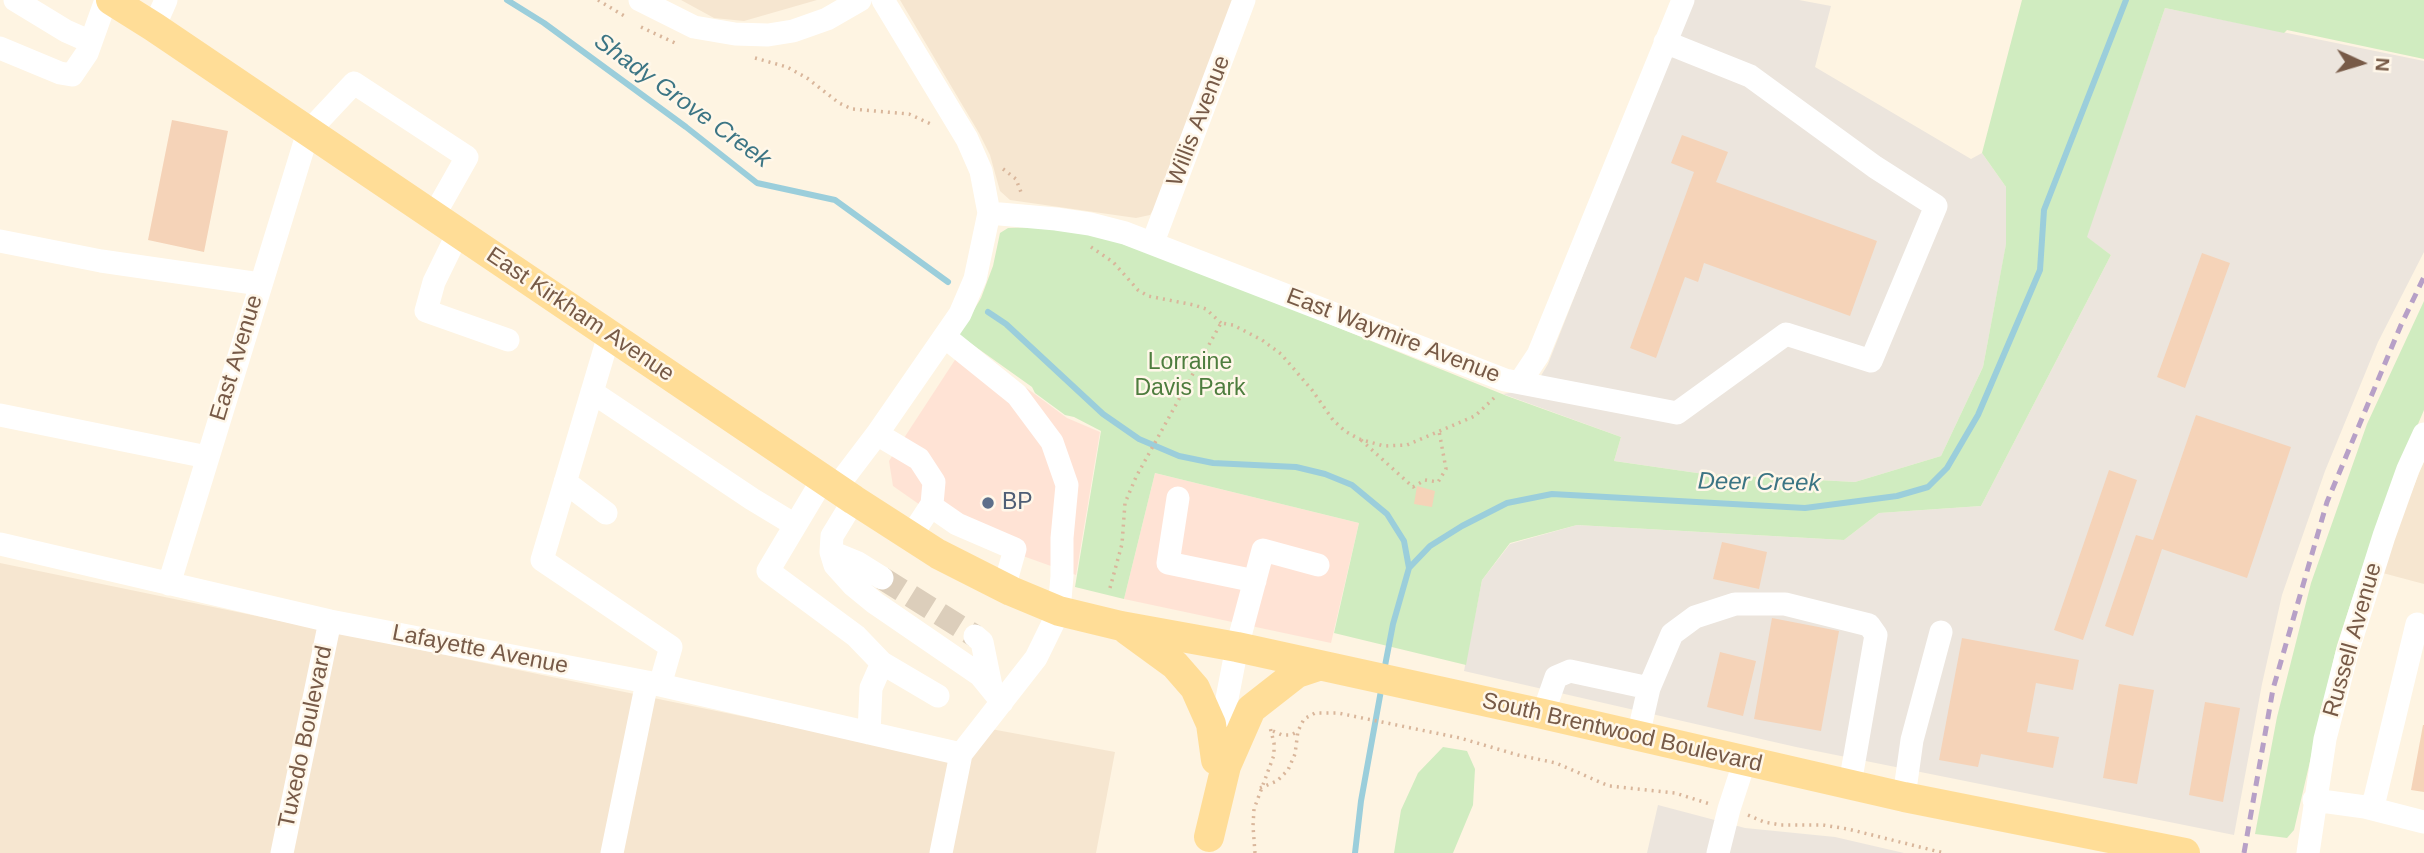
<!DOCTYPE html>
<html>
<head>
<meta charset="utf-8">
<style>
	body { margin:0 }
	#map { position:relative; width:2424px; height:853px; overflow:hidden; background:#fef4e2; font-family:Helvetica,sans-serif }
	canvas { display:block }
	.north { position:absolute; left:2326px; top:28px; width:70px; height:70px; -webkit-text-stroke:5px #fff7e9; paint-order:stroke; rotate:94deg; font-size:19px; font-weight:700; line-height:28px; text-align:center; color:#775a47 }
	.north::after { content:''; display:block; margin:auto; width:24px; height:32px; background:#775a47; clip-path:polygon(50% 0,100% 100%,50% 72%,0 100%) }
</style>
</head>
<body>
<div id="map">
<canvas width="2424" height="853"></canvas>
<div class="north">N</div>
</div>
<script>
const ctx = document.querySelector('canvas').getContext('2d');
ctx.lineJoin = 'round';
function paint(path, color) {
  ctx.fillStyle = color;
  ctx.fill(path, 'evenodd');
}
function poly(rows) {
  const path = new Path2D();
  for (const r of rows) {
    path.moveTo(r[0], r[1]);
    for (let i = 2; i < r.length; i += 2) path.lineTo(r[i], r[i + 1]);
  }
  return path;
}
function stroke(path, color, width, dash) {
  ctx.strokeStyle = color;
  ctx.lineWidth = width;
  ctx.lineCap = dash ? 'butt' : 'round';
  ctx.setLineDash(dash || []);
  ctx.stroke(path);
}
function label(font, color, halo, rows, align = 'center') {
  ctx.font = font + ' Helvetica,sans-serif';
  ctx.lineWidth = 5;
  ctx.setLineDash([]);
  ctx.textBaseline = 'middle';
  ctx.strokeStyle = halo;
  ctx.fillStyle = color;
  for (const [text, x, y, turn = 0] of rows) {
    ctx.save();
    ctx.translate(x, y);
    ctx.rotate((+turn || 0) * Math.PI / 180);
    ctx.textAlign = isNaN(turn) ? turn : align;
    if (halo) ctx.strokeText(text, 0, 0);
    ctx.fillText(text, 0, 0);
    ctx.restore();
  }
}
const residential = poly([
	[681,0,817,0,744,21,714,18],
	[900,0,1236,0,1157,204,1150,215,1136,218,1010,200,1000,191,990,155,979,133],
	[2424,461,2424,584,2379,572],
	[0,563,949,759,991,729,1115,752,1096,853,0,853]
]);
const commercial = poly([
	[966,343,1067,418,1100,432,1076,575,995,546,933,514,893,486,889,461],
	[1155,473,1359,523,1331,643,1124,599]
]);
const industrial = poly([
	[1691,0,1799,0,1831,6,1815,67,1971,159,1982,153,2006,187,2006,245,1983,367,1941,456,1855,482,1704,474,1614,461,1621,437,1503,394,1522,391,1539,379,1548,364],
	[2165,8,2424,61,2424,252,2378,342,2325,471,2282,595,2262,684,2234,835,1796,747,1464,671,1482,580,1510,544,1577,525,1844,540,1879,513,1981,506,2111,255,2086,237],
	[1658,805,1745,828,1835,837,1904,853,1647,853]
]);
const green = poly([
	[2022,0,2424,0,2424,59,2287,30,2284,33,2165,8,2087,237,2111,255,1981,506,1879,513,1844,540,1577,525,1510,543,1482,580,1466,665,1334,633,1359,523,1155,473,1124,599,1075,587,1101,431,1074,417,1065,415,1035,393,1032,387,959,335,981,298,993,266,1000,233,1008,228,1043,227,1104,237,1223,281,1507,396,1621,437,1614,461,1704,474,1855,482,1941,456,1983,367,2006,244,2006,187,1982,153],
	[2424,301,2424,410,2381,511,2337,645,2294,830,2287,838,2255,834,2277,717,2311,583,2367,424],
	[1443,747,1467,751,1475,769,1473,805,1453,853,1394,853,1401,810,1418,773]
]);
const stream = poly([
	[507,0,544,23,686,127,757,183,835,200,948,282],
	[988,312,1006,324,1103,414,1139,439,1179,456,1213,463,1296,467,1325,474,1352,485,1387,514,1404,541,1409,568],
	[1384,671,1393,624,1409,568,1430,546,1462,526,1507,503,1552,494,1805,508,1897,496,1928,487,1947,468,1978,415,2040,270,2044,210,2126,0],
	[1355,853,1361,801,1382,685]
]);
const building = poly([
	[172,120,228,131,204,252,148,240],
	[1682,135,1728,152,1716,182,1877,241,1850,316,1704,263,1698,282,1685,277,1656,358,1630,348,1694,172,1671,163],
	[2202,253,2230,263,2185,388,2157,377],
	[2196,415,2291,447,2247,578,2162,549,2133,636,2105,626,2136,535,2153,540],
	[2109,470,2137,480,2083,640,2054,630],
	[1417,486,1435,491,1432,507,1414,504],
	[1722,542,1767,552,1759,589,1713,579],
	[1772,618,1839,631,1821,731,1754,719],
	[1962,638,2079,660,2073,690,2036,683,2027,732,2059,737,2053,768,1981,754,1978,767,1939,760],
	[1720,652,1756,661,1743,716,1707,707],
	[2119,684,2154,690,2137,784,2103,778],
	[2205,702,2240,708,2223,802,2189,795],
	[2423,725,2424,725,2424,792,2411,790]
]);
const minorTunnel = poly([
	[882,578,975,636]
]);
const path = poly([
	[598,0,626,17],
	[641,27,675,43],
	[755,58,787,67,807,78,839,103,852,109,909,114,933,125],
	[1003,169,1016,179,1022,195],
	[1091,247,1113,262,1138,290,1148,296,1194,305,1206,309,1221,323],
	[1361,440,1413,487,1425,480,1438,482,1446,469,1439,431],
	[1110,588,1122,544,1125,503,1136,477,1221,323,1233,325,1262,340,1281,354,1312,390,1333,420,1345,431,1359,439,1384,446,1407,445,1475,416,1494,398],
	[1273,731,1282,735,1291,735,1297,732],
	[1260,788,1277,781,1288,770,1295,754,1298,731,1304,719,1315,713,1338,713,1460,738,1518,755,1556,763,1609,786,1675,793,1710,804],
	[1748,815,1764,822,1781,825,1823,825,1848,829,1944,853],
	[1255,853,1253,826,1254,809,1274,755,1274,743,1270,727]
]);
const minor = poly([
	[15,0,66,31,91,42],
	[640,0,694,27,735,34,768,35,793,31,827,19,860,0],
	[154,27,166,0],
	[0,48,60,73,72,75,87,53,106,0],
	[989,213,1056,219,1090,224,1125,233,1505,380,1677,413,1786,334,1871,361,1936,206,1875,167,1750,76,1665,42],
	[458,233,434,282,426,311,508,340],
	[0,241,101,261,260,284],
	[1153,242,1244,0],
	[609,335,542,560,671,647,660,685],
	[1520,382,1538,355,1683,0],
	[592,392,752,499,795,525],
	[0,415,207,457],
	[877,434,919,459,934,482,932,504,911,536],
	[823,479,768,571,856,636,882,663,871,688,869,733],
	[565,482,606,513],
	[836,488,877,434,960,314,975,279,989,213,981,171,967,139,883,0],
	[1178,498,1168,563,1255,581],
	[854,500,832,536,831,552,835,565,853,585,875,603,980,675,1002,702],
	[931,506,957,524,1015,549,1004,588],
	[0,544,330,621,647,682,961,754],
	[831,552,858,563,882,578],
	[169,584,308,132,354,83,467,157,433,217],
	[975,636,982,642,991,686],
	[882,663,938,696],
	[1543,714,1556,677,1570,671,1649,688],
	[1638,736,1649,688,1672,634,1695,617,1735,604,1785,604,1869,625,1876,635,1850,784],
	[1218,745,1237,647,1263,550,1318,565],
	[1904,797,1912,740,1941,632],
	[2314,800,2365,807,2374,802,2417,624],
	[2365,807,2424,822],
	[282,853,330,621],
	[612,853,647,682],
	[941,853,961,754,1036,658,1059,611,1062,576,1062,538,1067,485,1052,442,1017,395,945,337],
	[1718,853,1729,809,1745,760],
	[2308,853,2325,739,2347,653,2384,536,2408,469,2424,434]
]);
const major = poly([
	[111,0,154,27,854,500,938,554,1011,591,1059,611,1121,626,1237,647,1543,714,1904,797,2185,853],
	[1127,630,1175,665,1195,688,1211,724,1216,760],
	[1209,837,1226,766,1251,709,1297,673,1318,666]
]);
const rail = poly([
	[2244,853,2273,689,2327,502,2401,325,2424,277]
]);
const markers = [
	[988,503,7,"#5c6f8a"]
];
const streetNames = [
	["Willis Avenue",1199,121,-69],
	["East Kirkham Avenue",580,315,34],
	["East Waymire Avenue",1393,336,21],
	["East Avenue",237,358,-73],
	["Russell Avenue",2353,640,-74],
	["Lafayette Avenue",480,650,11],
	["South Brentwood Boulevard",1622,733,13],
	["Tuxedo Boulevard",306,737,-78]
];
const parkNames = [
	["Lorraine",1190,363],
	["Davis Park",1190,389]
];
const serviceNames = [
	["BP",1002,503]
];
const waterNames = [
	["Shady Grove Creek",682,101,36],
	["Deer Creek",1759,483,1]
];
paint(residential, '#f6e6d0');
paint(commercial, '#ffe3d5');
paint(industrial, '#ece5dd');
paint(green, '#d0ecc0');
stroke(stream, '#9bcedb', 6);
paint(building, '#f5d3b8');
stroke(minorTunnel, '#dccebb', 23, [23, 11]);
stroke(path, '#d9b69b', 3.5, [2, 5]);
stroke(minor, '#fff', 23);
stroke(major, '#ffdd97', 30);
stroke(rail, '#b7a0c7', 5, [10, 7]);
for (const [x, y, r, color] of markers) {
  const dot = new Path2D();
  dot.arc(x, y, r, 0, 2 * Math.PI);
  ctx.fillStyle = color;
  ctx.fill(dot);
  stroke(dot, '#fff7e9', 2.5);
}
label('23px', '#775a47', '#fff7e9', streetNames);
label('23px', '#4e7d3e', '#fff7e9', parkNames);
label('23px', '#4e5e75', '#fff7e9', serviceNames, 'left');
label('italic 24px', '#3c7584', '#fff7e9', waterNames);
</script>
</body>
</html>
